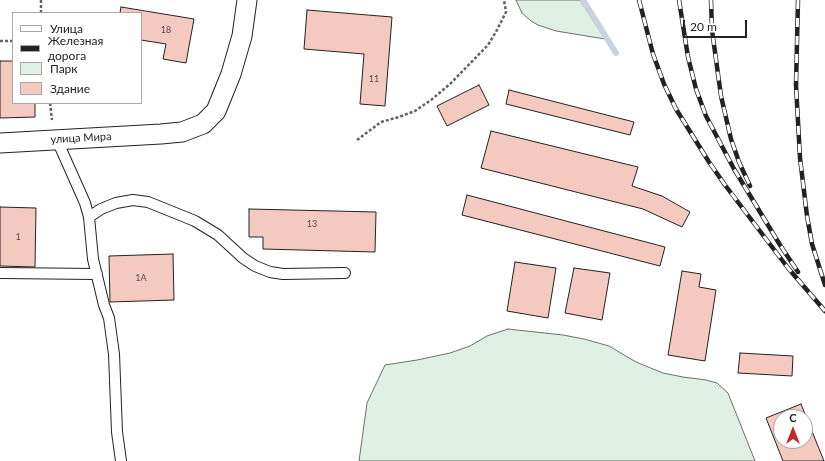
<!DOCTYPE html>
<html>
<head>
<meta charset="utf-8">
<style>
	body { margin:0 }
	#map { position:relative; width:825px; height:461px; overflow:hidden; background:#fff; font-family:Lato,sans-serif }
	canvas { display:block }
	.legend { position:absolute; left:12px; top:12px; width:130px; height:92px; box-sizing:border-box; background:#fff; border:1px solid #a7a7a7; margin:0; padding:5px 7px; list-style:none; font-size:12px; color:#222 }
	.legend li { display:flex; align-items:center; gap:8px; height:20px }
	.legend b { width:20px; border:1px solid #a7a7a7 }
	.north { position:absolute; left:773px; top:409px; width:40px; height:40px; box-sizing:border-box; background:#fff; border:1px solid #a7a7a7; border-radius:50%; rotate:0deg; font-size:11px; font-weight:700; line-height:16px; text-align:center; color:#222 }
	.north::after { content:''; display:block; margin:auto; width:14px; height:18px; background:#c62828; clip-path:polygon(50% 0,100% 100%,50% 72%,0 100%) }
	.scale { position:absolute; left:683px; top:20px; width:64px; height:18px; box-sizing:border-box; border:2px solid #222; border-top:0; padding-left:5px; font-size:12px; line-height:14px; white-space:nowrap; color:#222; -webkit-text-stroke:3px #fff; paint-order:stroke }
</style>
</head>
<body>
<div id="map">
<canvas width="825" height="461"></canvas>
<ul class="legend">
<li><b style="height:5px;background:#fff"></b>Улица</li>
<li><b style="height:5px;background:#222"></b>Железная дорога</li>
<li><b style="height:11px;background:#e0efe3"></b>Парк</li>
<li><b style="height:11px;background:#f3c9c0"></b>Здание</li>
</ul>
<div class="north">С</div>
<div class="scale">20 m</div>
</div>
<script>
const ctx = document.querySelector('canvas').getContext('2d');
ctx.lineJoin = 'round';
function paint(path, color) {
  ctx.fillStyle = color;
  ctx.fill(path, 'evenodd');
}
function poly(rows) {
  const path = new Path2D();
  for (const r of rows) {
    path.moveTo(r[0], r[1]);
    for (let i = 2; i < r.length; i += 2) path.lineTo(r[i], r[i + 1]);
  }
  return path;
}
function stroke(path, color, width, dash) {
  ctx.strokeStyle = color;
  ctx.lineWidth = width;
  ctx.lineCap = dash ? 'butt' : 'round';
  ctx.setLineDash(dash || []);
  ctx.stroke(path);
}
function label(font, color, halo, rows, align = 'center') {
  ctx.font = font + ' Lato,sans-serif';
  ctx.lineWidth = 3;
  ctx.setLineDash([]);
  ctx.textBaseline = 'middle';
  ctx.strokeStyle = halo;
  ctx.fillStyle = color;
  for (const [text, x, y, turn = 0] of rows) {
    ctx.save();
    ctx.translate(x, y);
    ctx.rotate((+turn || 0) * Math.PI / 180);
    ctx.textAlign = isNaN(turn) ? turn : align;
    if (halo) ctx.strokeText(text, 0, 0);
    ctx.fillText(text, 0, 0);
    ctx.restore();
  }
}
const green = poly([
	[516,0,580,0,605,39,556,31,538,25,531,21,522,13,516,0],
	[508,329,563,335,584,339,609,346,636,362,663,373,683,377,706,380,717,383,728,393,755,461,359,461,367,403,385,365,417,360,450,353,470,346,487,336,508,329]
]);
const stream = poly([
	[583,0,616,53]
]);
const building = poly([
	[121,7,194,19,186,63,163,59,166,44,141,40,141,13,120,13,121,7],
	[307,10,392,17,385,106,360,104,364,54,304,49,307,10],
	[0,61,13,61,13,103,35,103,35,117,0,118,0,61],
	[479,85,489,105,447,126,437,106,479,85],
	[509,90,634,122,630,135,506,104,509,90],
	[491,131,638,167,632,186,662,196,690,212,682,227,643,209,481,168,491,131],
	[467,195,665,247,660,266,462,215,467,195],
	[0,207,36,208,35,267,0,266,0,207],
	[249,209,376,212,375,252,263,249,263,237,249,237,249,209],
	[173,254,174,300,110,302,109,256,173,254],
	[515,262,556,268,548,318,507,311,515,262],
	[574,268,610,273,602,320,565,313,574,268],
	[682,271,701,274,699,287,716,290,705,361,668,355,682,271],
	[740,353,793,356,792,376,738,373,740,353],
	[801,404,824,461,783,461,766,418,801,404],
	[781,417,805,417,805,441,781,441,781,417]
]);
const path = poly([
	[41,13,41,0],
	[0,41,13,41],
	[50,103,52,120],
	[357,140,381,122,399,117,415,111,431,100,450,84,488,45,497,30,506,12,504,0]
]);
const lane = poly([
	[57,140,85,203,89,217,93,259,104,305,109,318,114,354,117,432,121,461],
	[89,217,101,209,116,203,133,200,148,202,195,221,218,235,243,258,255,266,270,272,283,274,345,273],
	[0,273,97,274]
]);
const street = poly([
	[0,143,161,134,182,132,203,124,216,111,231,74,242,36,247,0]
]);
const rail = poly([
	[639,0,653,54,664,84,676,109,709,162,725,185,788,268,825,311],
	[679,0,688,57,696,89,706,116,734,169,780,245,798,272],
	[711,0,712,30,721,96,731,139,739,162,750,186],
	[798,0,796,85,800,158,807,216,812,244,825,285]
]);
const numberNames = [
	["18",166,30],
	["11",374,79],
	["13",312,224],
	["1",18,237],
	["1А",141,278]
];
const streetNames = [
	["улица Мира",81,138,-3]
];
paint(green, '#e0efe3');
stroke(green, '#6f6f6f', 1);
stroke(stream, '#c7d3dd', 6);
paint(building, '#f3c9c0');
stroke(building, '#222', 1);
stroke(lane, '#222', 12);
stroke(street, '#222', 21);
stroke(path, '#646464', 2.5, [3, 2]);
stroke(lane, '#fff', 10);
stroke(street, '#fff', 19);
stroke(rail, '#222', 4.5);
stroke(rail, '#fff', 3, [9]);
label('9px', '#564c4a', null, numberNames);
label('11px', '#222', '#fff', streetNames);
</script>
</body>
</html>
